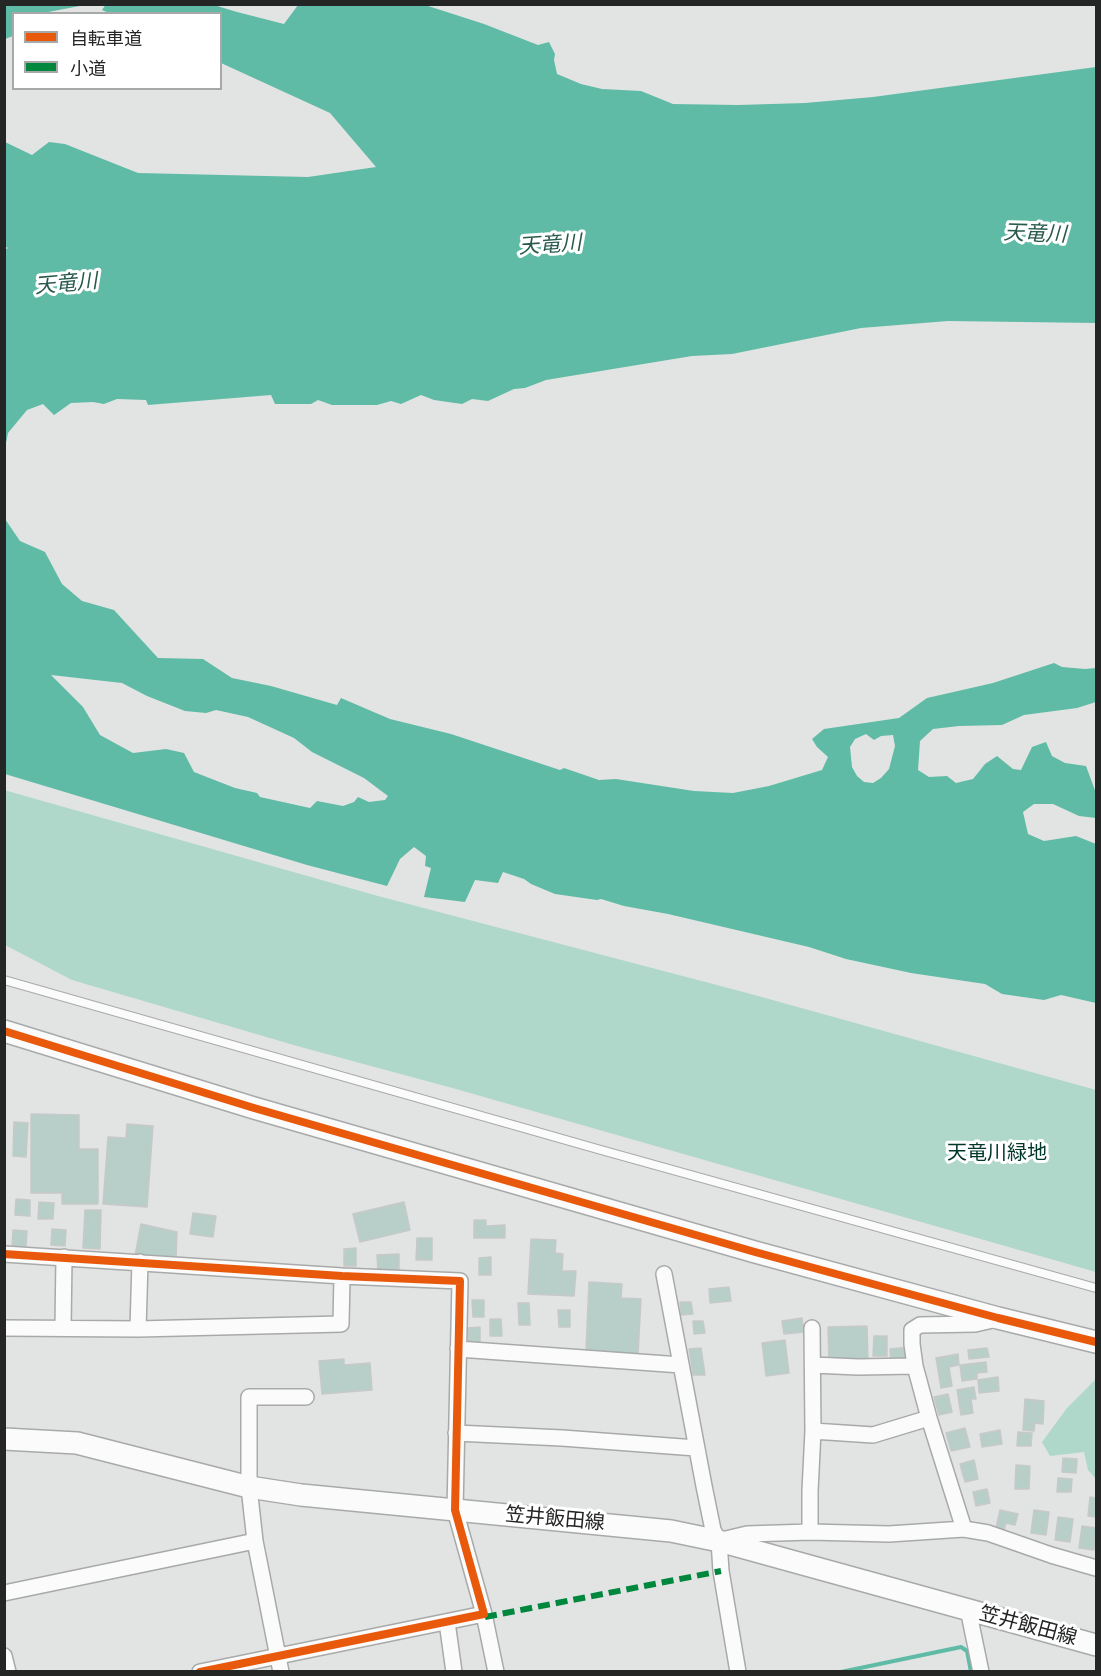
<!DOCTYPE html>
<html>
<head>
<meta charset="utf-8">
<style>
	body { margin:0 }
	#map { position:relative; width:1101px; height:1676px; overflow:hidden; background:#e2e4e3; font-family:Montserrat,"Noto Sans JP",sans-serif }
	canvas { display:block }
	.frame { position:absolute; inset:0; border:6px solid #242625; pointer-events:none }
	.legend { position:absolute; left:12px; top:12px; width:210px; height:78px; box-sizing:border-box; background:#fff; border:2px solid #a7a8a8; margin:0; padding:8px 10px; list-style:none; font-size:18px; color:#242625 }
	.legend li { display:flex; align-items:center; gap:12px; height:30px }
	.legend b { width:30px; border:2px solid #a7a8a8 }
</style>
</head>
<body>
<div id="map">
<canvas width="1101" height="1676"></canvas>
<div class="frame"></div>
<ul class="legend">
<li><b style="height:8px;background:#e8590c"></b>自転車道</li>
<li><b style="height:8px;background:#00873e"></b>小道</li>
</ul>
</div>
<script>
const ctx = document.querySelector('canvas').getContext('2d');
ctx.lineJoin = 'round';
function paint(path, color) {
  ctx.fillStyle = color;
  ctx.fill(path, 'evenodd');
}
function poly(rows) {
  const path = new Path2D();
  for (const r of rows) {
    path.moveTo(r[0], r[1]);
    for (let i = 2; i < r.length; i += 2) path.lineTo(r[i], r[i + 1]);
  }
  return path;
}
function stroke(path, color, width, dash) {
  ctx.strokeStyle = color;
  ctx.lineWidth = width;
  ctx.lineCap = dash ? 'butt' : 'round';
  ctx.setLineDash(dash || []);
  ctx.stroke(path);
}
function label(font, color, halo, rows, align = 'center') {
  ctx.font = font + ' Montserrat,"Noto Sans JP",sans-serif';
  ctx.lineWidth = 6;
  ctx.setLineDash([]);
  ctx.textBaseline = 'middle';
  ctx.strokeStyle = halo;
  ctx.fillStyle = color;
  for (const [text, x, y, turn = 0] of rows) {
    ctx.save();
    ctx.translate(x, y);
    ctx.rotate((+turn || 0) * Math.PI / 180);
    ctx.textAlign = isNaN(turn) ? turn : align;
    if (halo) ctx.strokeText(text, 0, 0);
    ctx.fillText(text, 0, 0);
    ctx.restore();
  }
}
const green = poly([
	[4,790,378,896,751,994,1096,1090,1096,1272,456,1089,297,1046,72,980,5,945],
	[1096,1379,1096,1479,1088,1470,1084,1452,1050,1456,1042,1442,1067,1408]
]);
const water = poly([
	[5,4,85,4,85,5,43,13,14,14,13,36,5,39],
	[106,4,214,5,237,12,284,24,298,5,425,5,484,24,538,45,549,42,555,54,554,60,557,74,581,84,602,89,641,91,673,104,738,105,805,103,873,97,1096,67,1096,323,948,321,861,328,732,354,692,356,546,380,525,388,514,389,488,401,472,399,462,404,434,400,421,395,401,404,391,401,377,405,332,405,318,400,311,404,275,404,271,395,148,405,146,400,117,399,104,404,93,402,71,403,54,415,43,404,27,410,8,433,5,448,4,250,8,248,4,246,5,142,32,155,49,142,65,144,138,173,308,177,376,167,330,113,221,63,220,14,109,13,102,10],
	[5,519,20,541,45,552,62,584,82,601,114,610,158,658,203,659,232,678,271,686,337,705,341,698,390,719,451,734,560,770,564,768,599,780,616,779,694,791,733,793,769,786,822,770,828,757,817,747,812,739,824,729,899,718,927,698,993,683,1054,663,1062,667,1085,669,1096,668,1096,702,1077,708,1024,715,1002,725,959,726,933,729,920,741,918,770,929,777,947,776,956,783,973,779,985,764,997,756,1013,769,1021,770,1032,747,1046,742,1052,756,1065,763,1086,766,1096,793,1096,818,1079,816,1053,804,1034,804,1023,812,1028,834,1044,841,1076,836,1096,844,1096,1003,1061,995,1044,1000,1002,994,985,984,911,973,846,959,809,947,668,914,624,906,601,899,597,900,555,894,531,884,524,879,503,872,498,883,475,880,465,902,424,897,431,868,425,866,426,856,414,847,400,859,387,886,307,865,5,774,4,708,6,707,4,700],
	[51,675,122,683,147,696,185,711,206,713,216,710,248,717,294,738,312,752,364,778,388,796,385,800,369,802,358,797,354,802,343,806,317,801,310,808,260,797,257,793,235,788,194,772,184,753,166,749,133,753,100,735,83,707],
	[866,734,874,740,881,736,893,735,895,746,889,769,881,778,873,783,864,782,857,776,852,767,850,747,855,739]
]);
const stream = poly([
	[841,1672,961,1647,967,1651,971,1672]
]);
const building = poly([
	[31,1114,79,1115,79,1149,98,1149,98,1204,62,1204,62,1193,31,1193,31,1114],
	[14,1122,28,1123,26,1157,13,1156,14,1122],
	[127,1124,153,1126,147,1207,103,1204,108,1137,126,1138,127,1124],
	[16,1199,30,1200,30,1216,15,1215,16,1199],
	[39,1202,54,1203,53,1219,38,1219,39,1202],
	[404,1202,410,1230,360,1242,353,1214,404,1202],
	[85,1210,101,1210,100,1249,83,1248,85,1210],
	[193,1213,216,1216,213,1237,190,1234,193,1213],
	[474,1220,486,1220,486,1226,505,1225,505,1238,474,1238,474,1220],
	[141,1224,177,1232,176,1258,135,1256,141,1224],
	[52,1229,66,1230,65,1246,51,1245,52,1229],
	[13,1230,27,1231,26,1247,12,1247,13,1230],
	[417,1238,432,1238,432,1260,416,1260,417,1238],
	[531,1239,556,1240,555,1253,563,1254,562,1271,576,1271,574,1296,528,1294,531,1239],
	[356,1248,356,1266,344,1266,344,1249,356,1248],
	[399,1254,399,1271,378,1272,377,1255,399,1254],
	[491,1257,491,1275,479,1275,479,1258,491,1257],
	[589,1282,622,1284,621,1298,641,1299,638,1354,586,1351,589,1282],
	[729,1287,731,1301,710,1303,709,1289,729,1287],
	[472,1300,484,1300,484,1317,473,1317,472,1300],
	[680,1302,691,1302,693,1314,681,1315,680,1302],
	[518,1303,529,1303,530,1325,519,1325,518,1303],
	[558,1310,570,1310,570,1327,559,1327,558,1310],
	[802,1318,804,1332,784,1334,782,1321,802,1318],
	[490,1319,501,1319,502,1336,490,1336,490,1319],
	[693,1321,703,1321,705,1333,694,1334,693,1321],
	[867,1326,868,1363,829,1364,828,1327,867,1326],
	[480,1327,480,1345,469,1345,468,1328,480,1327],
	[874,1336,887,1336,887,1356,873,1356,874,1336],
	[785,1340,789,1373,766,1376,762,1343,785,1340],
	[910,1347,911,1361,891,1363,890,1349,910,1347],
	[701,1348,705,1375,693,1375,689,1349,701,1348],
	[987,1348,989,1357,969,1359,968,1350,987,1348],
	[958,1354,959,1365,949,1367,952,1386,941,1388,936,1358,958,1354],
	[344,1359,344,1365,370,1363,372,1390,322,1394,319,1361,344,1359],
	[986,1362,987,1372,977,1373,977,1379,962,1381,960,1365,986,1362],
	[998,1377,999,1391,979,1393,978,1380,998,1377],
	[974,1387,976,1399,971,1399,973,1413,961,1415,957,1390,974,1387],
	[948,1394,952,1412,939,1415,934,1397,948,1394],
	[1025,1399,1044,1401,1043,1424,1035,1423,1034,1431,1023,1430,1025,1399],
	[965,1428,970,1447,951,1451,946,1433,965,1428],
	[1000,1430,1002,1444,982,1447,980,1434,1000,1430],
	[1018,1432,1032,1433,1031,1446,1017,1446,1018,1432],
	[1063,1458,1077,1459,1076,1473,1062,1472,1063,1458],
	[974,1460,978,1479,965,1482,960,1464,974,1460],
	[1016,1465,1030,1466,1029,1489,1015,1489,1016,1465],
	[1058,1478,1072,1479,1071,1492,1057,1492,1058,1478],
	[987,1489,990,1503,976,1506,973,1492,987,1489],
	[1090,1497,1096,1498,1096,1517,1088,1516,1090,1497],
	[1000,1510,1018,1514,1015,1525,1006,1523,1004,1530,996,1528,1000,1510],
	[1034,1510,1049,1512,1046,1535,1031,1533,1034,1510],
	[1058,1517,1073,1519,1070,1542,1055,1540,1058,1517],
	[1082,1526,1096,1528,1094,1550,1079,1548,1082,1526]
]);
const lane = poly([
	[4,980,601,1150,1096,1288]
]);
const street = poly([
	[4,1254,342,1276,460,1281,455,1510,484,1614,200,1672],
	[664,1274,704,1486,713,1530,719,1541,721,1571,738,1672],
	[4,1328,138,1329,341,1324,342,1276],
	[63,1328,64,1257],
	[812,1328,813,1431,873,1435,929,1418,964,1529],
	[138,1329,140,1262],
	[458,1349,681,1365],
	[813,1365,858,1367,915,1366,929,1418],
	[915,1366,912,1344,912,1330,920,1325,975,1324,997,1319],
	[456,1433,562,1438,696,1448],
	[810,1532,810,1491,813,1431],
	[722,1540,747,1534,810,1532,889,1534,964,1529,988,1533,1051,1555,1096,1568],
	[4,1593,255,1541],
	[968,1609,981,1672],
	[484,1614,496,1672],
	[447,1622,454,1672],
	[4,1656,8,1672],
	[281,1672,255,1541,249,1487,249,1397,306,1397]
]);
const secondary = poly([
	[4,1031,254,1108,755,1252,998,1318,1096,1342],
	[4,1439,77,1443,249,1487,301,1495,671,1531,719,1541,1096,1645]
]);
const quiet = poly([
	[485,1617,721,1571]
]);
const cycleway = poly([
	[4,1031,254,1108,755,1252,998,1318,1096,1342],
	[4,1254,342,1276,460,1281,455,1510,484,1614,200,1672]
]);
const parkNames = [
	["天竜川緑地",997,1153]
];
const streetNames = [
	["笠井飯田線",555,1519,5],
	["笠井飯田線",1028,1626,15]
];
const waterNames = [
	["天竜川",1035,234,2],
	["天竜川",550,245,-4],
	["天竜川",66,284,-5]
];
paint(green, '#afd7ca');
paint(water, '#5fbba5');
stroke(stream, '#5fbba5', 4);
paint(building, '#b7cfc8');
stroke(building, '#c7c9c8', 1.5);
stroke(lane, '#a8aaa9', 10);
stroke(street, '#a8aaa9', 18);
stroke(secondary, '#a8aaa9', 24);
stroke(lane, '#fbfbfb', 8);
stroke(street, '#fbfbfb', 15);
stroke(secondary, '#fbfbfb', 21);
stroke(quiet, '#00873e', 6, [12, 6]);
stroke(cycleway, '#e8590c', 8);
label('20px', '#00372b', '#fff', parkNames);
label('20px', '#242625', '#fff', streetNames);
label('italic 21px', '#285a4c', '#fff', waterNames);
</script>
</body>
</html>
